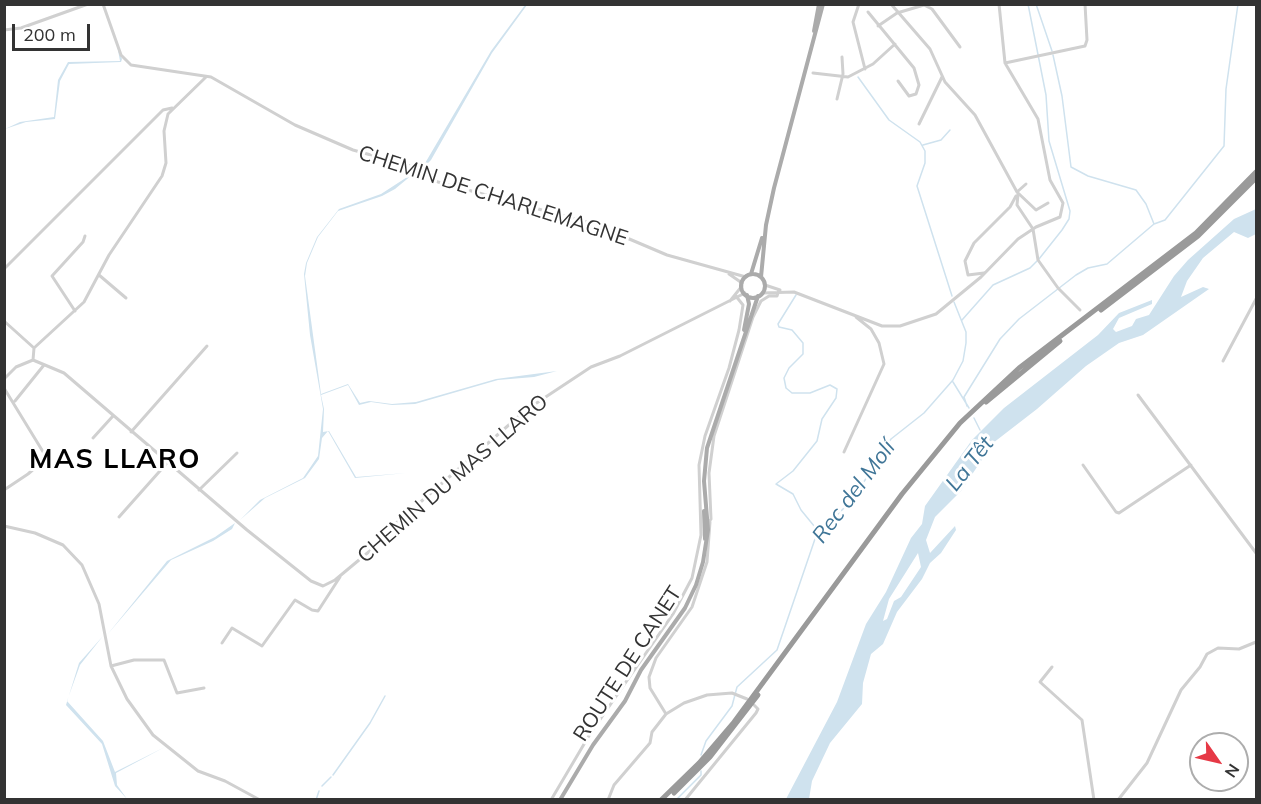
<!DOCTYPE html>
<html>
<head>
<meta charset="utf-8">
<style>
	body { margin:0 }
	#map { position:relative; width:1261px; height:804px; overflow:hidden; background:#fff; font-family:Mulish,sans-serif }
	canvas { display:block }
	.frame { position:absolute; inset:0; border:6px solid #333; pointer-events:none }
	.north { position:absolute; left:1189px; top:732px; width:60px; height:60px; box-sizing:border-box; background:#fff; border:2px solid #adadad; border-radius:50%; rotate:124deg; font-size:16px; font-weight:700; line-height:24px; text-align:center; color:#333 }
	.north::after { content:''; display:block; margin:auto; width:21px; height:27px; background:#e63946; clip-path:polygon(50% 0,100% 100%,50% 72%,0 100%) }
	.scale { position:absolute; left:12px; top:24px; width:78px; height:27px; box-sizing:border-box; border:3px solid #333; border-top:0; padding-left:8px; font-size:18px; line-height:21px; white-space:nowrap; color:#333; -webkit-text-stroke:4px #fff; paint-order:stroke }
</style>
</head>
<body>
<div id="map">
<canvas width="1261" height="804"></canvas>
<div class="frame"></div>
<div class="north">N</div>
<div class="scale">200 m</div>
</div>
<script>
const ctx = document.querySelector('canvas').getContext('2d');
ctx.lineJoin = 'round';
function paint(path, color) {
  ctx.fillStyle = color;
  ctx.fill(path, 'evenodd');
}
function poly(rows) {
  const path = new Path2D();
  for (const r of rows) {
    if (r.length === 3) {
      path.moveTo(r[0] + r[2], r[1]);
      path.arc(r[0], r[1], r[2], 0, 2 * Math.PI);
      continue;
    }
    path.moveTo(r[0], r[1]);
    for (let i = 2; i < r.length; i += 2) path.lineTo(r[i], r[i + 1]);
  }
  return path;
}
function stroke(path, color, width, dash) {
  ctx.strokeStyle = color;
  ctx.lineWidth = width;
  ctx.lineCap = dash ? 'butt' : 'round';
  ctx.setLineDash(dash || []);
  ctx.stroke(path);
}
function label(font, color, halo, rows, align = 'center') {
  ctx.font = font + ' Mulish,sans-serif';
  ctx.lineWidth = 6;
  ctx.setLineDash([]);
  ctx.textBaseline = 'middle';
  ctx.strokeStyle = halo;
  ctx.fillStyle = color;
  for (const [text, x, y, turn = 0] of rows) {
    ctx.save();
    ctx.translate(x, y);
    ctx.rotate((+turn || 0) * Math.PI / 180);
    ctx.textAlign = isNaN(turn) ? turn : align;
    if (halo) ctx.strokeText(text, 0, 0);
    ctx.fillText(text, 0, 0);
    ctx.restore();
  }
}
const water = poly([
	[525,5,527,5,492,53,431,160,421,170,491,51],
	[117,45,122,59,121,62,69,64,60,81,55,119,26,122,5,129,20,122,54,117,58,80,68,62,120,61],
	[418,170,395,189,382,196,338,211,318,237,307,263,305,276,321,394,348,384,360,403,369,401,392,404,416,402,496,379,557,371,534,377,498,380,415,404,392,405,371,402,359,405,348,385,321,395,324,409,323,432,329,431,356,477,406,473,355,478,328,431,322,438,319,459,305,478,265,498,240,520,260,500,303,478,318,456,323,409,310,335,304,274,306,263,317,237,339,209,381,194],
	[1256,209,1256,234,1248,238,1234,232,1203,258,1187,281,1181,297,1203,287,1209,289,1143,335,1119,343,1086,366,1037,409,993,443,961,491,935,517,926,540,930,553,955,526,956,530,941,553,930,563,922,579,897,612,883,644,871,654,863,683,862,704,830,743,812,781,809,799,786,799,837,702,866,624,886,592,911,538,922,524,925,506,972,440,1004,408,1098,335,1119,313,1152,300,1152,304,1119,318,1113,329,1116,332,1132,326,1136,319,1149,315,1174,276,1188,260,1234,219],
	[918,553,921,567,901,597,894,601,887,619,883,621,889,599],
	[235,523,232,529,213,541,171,560,107,635,167,561,215,537],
	[103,636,80,665,67,701,103,741,115,772,165,747,116,773,117,785,127,799,115,786,102,744,66,705,79,663]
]);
const stream = poly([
	[1028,4,1046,95,1049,141,1070,211,1069,219,1062,230,1039,259],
	[1036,4,1052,51],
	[1053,55,1062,96,1071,167,1088,176,1136,190,1146,204,1154,224],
	[858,77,889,120,920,142,925,151,925,163,917,186,952,296],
	[923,145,941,140,950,130],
	[796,295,778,324,779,327,792,330,803,343,803,354,789,368,784,378,786,388,792,393,810,393,830,385,837,389,836,398,822,419,817,441,793,471,776,484,793,494,801,510,819,532],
	[962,320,993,285,1030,268,1037,261],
	[953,382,969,408],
	[967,406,964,397,1000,339,1019,319,1076,275,1088,268,1107,264,1154,224,1165,220,1224,146,1226,89,1238,4],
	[974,418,980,430],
	[701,755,706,741,732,706,737,687,777,650,816,536,853,499,891,439,924,413,953,380,963,361,966,343,966,332,954,302],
	[333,775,370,723,385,696],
	[322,786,331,777],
	[316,800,319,791],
	[676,800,701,775,701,771]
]);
const minor = poly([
	[103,4,121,55,131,65,211,77,295,125,353,150,414,167,438,182,594,224,667,255,746,277],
	[859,4,853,22,865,69],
	[891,4,930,49,945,82,975,115,1017,192,1036,210,1048,203],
	[868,12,914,68,919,85,916,94,909,96,898,81],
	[878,26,897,13,924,5,932,9,960,47],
	[4,30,21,28,88,4],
	[1005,63,1085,46,1087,40,1085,4],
	[813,73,848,77,873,64,895,44],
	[837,99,843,74,842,57],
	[919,124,942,77],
	[1017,192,1026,184],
	[1018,194,1017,205,1033,229,1038,260,1058,288,1080,310],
	[4,269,163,110,172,108],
	[984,273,968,275,965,261,974,243,1010,207,1016,196],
	[729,274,742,283],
	[99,275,126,298],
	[765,285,780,290],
	[762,293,794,292,882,326,900,326,936,314,981,277,1018,239,1036,227,1060,217,1063,203,1050,180,1038,119,1005,63,999,4],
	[730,301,742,286],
	[75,311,52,276,83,242,85,236],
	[4,321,34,348],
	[33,360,34,348,84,302,109,255,162,176,166,163,164,131,168,114,206,77],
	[1223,361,1256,299],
	[4,379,16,367,33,360,64,373,247,530,311,581,323,586,335,580,377,545,393,526,526,410,591,367,620,356,745,293],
	[4,388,45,455,44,460,28,474,4,490],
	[1138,395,1256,553],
	[15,401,44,365],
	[131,432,207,346],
	[93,438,113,416],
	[844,452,884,364,879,343,871,329,856,317],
	[1083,465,1116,512,1119,513,1191,465],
	[199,490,237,453],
	[119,517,167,463],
	[709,522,711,519,709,473,714,436,753,317,761,301,769,296,777,296,779,290],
	[4,526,35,533,63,545,82,565,99,604,111,666,127,699,153,735,198,771,225,781,260,800],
	[222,643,232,628,262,646,295,600,312,610,318,611,340,577],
	[111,666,134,660,164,660,177,693,204,688],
	[1052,667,1040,682,1082,720,1094,800],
	[666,714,684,703,707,695,732,693,747,699],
	[551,800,590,734,673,614,692,578,701,535,699,465,705,436,729,368,739,330,743,305,735,295],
	[608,800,614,785,650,743,652,732,666,714,650,688,649,677,656,658,692,607,707,562,710,522],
	[685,800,756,713,758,709,754,705],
	[1118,800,1147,763,1181,690,1200,667,1207,654,1218,648,1239,649,1256,642]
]);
const major = poly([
	[814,31,819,4],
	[751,274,762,238],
	[753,286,12],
	[761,277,766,225,774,188,823,4],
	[744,330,749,304,747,295],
	[704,511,705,539],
	[560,800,593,745,625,701,641,670,685,608,696,585,703,562,708,530,704,481,707,448,758,296]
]);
const highway = poly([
	[1101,310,1198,236,1256,178],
	[986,402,1060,341],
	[674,793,710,757,758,695],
	[661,800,699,763,734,722,902,494,960,423,1019,368,1196,233,1256,172]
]);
const streetNames = [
	["CHEMIN DE CHARLEMAGNE",493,196,18],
	["CHEMIN DU MAS LLARO",453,479,-41],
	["ROUTE DE CANET",628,664,-57]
];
const waterNames = [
	["La Têt",970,464,-52],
	["Rec del Molí",854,492,-53]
];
const districtNames = [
	["MAS LLARO",115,460]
];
paint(water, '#cfe2ee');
stroke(stream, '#cfe2ee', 1.5);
stroke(minor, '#d0d0d0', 3);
stroke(major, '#ababab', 4);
stroke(highway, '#9a9a9a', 5);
label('21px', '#333', '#fff', streetNames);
label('italic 22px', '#3f7597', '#fff', waterNames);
ctx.letterSpacing = '1.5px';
label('bold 27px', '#000', '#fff', districtNames);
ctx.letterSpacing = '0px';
</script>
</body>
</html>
